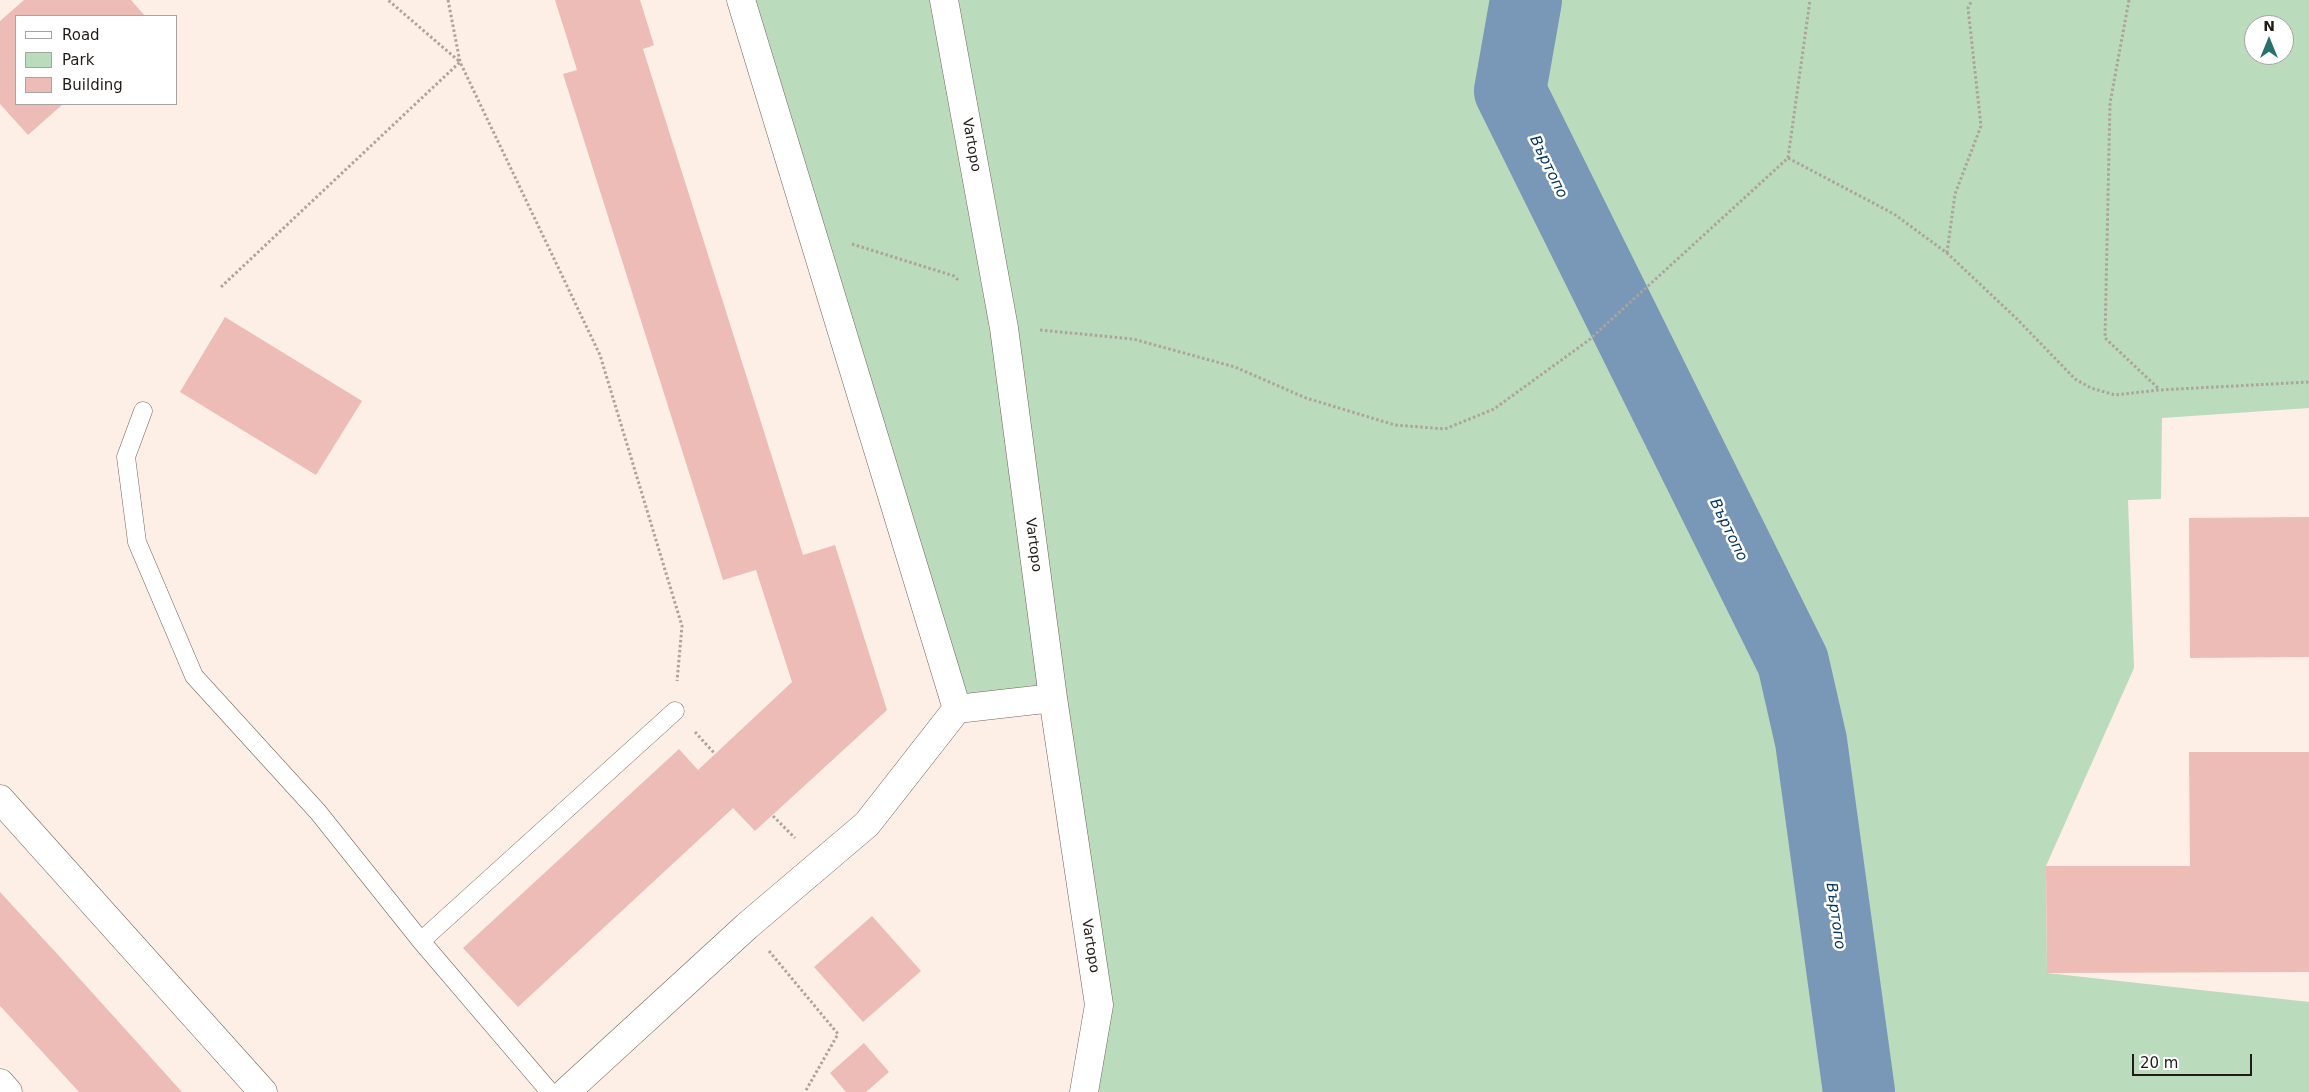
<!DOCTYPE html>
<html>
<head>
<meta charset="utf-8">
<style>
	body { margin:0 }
	#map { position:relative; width:2309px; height:1092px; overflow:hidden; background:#fdeee6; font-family:"DejaVu Sans",sans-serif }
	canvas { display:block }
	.legend { position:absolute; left:15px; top:15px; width:162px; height:90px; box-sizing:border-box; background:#fff; border:1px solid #a6a4a2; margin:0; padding:6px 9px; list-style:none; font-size:15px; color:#211b17 }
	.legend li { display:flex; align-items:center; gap:10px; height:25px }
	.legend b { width:25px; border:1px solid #a6a4a2 }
	.north { position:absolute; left:2244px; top:15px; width:50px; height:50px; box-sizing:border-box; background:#fff; border:1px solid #a6a4a2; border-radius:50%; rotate:0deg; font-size:14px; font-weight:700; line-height:20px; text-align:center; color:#211b17 }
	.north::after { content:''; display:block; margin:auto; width:18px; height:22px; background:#27716b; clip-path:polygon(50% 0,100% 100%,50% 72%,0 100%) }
	.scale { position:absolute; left:2132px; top:1054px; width:120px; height:22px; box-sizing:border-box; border:2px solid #211b17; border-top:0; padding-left:6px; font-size:15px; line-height:18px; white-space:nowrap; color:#211b17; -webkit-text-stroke:4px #fff; paint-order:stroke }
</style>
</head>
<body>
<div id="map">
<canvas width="2309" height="1092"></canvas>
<ul class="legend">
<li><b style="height:6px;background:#fff"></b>Road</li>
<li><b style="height:14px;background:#bbdbbd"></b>Park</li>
<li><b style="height:14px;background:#eebcb6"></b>Building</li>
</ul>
<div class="north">N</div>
<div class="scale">20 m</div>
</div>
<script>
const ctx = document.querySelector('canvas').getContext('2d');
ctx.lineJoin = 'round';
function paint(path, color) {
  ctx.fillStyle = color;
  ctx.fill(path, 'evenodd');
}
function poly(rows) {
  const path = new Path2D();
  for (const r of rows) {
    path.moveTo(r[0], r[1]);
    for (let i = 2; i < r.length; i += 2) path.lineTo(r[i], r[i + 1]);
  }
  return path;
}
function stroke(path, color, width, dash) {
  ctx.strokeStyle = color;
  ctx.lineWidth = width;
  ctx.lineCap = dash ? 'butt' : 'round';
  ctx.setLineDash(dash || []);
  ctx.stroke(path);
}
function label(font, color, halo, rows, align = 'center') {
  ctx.font = font + ' "DejaVu Sans",sans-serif';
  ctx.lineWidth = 5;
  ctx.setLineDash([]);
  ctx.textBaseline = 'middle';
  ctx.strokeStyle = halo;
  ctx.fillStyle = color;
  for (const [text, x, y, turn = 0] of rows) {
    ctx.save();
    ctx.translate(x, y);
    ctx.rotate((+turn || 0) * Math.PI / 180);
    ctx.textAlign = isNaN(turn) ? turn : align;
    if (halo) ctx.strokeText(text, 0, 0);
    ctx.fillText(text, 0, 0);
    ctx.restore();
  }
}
const green = poly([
	[741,0,2309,0,2309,408,2162,418,2161,499,2128,500,2134,668,2046,866,2047,973,2309,1002,2309,1092,1084,1092,1099,1005,1053,699,957,709],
	[2254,25,2284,25,2284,55,2254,55]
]);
const river = poly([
	[1526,0,1510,91,1793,662,1811,741,1859,1092]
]);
const building = poly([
	[24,0,131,0,145,16,16,16,16,104,63,104,28,135,0,104,0,21],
	[555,0,640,0,654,45,643,49,803,555,835,545,887,710,755,831,733,808,518,1007,463,948,679,749,698,770,792,682,756,570,723,580,563,74,577,70],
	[225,317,362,401,316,475,180,392],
	[2309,517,2309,657,2190,658,2189,518],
	[2189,752,2309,752,2309,972,2047,973,2046,866,2190,866],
	[0,892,60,957,182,1092,79,1092,3,1009,0,1006],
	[872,916,921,971,863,1022,814,967],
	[864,1043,889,1072,866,1092,846,1092,830,1073]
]);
const path = poly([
	[448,0,460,62,600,355,682,626,677,681],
	[2129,0,2110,103,2105,338,2159,389],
	[1788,158,1810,0],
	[852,244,954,276,959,281],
	[1947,253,1955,194,1981,126,1968,8,1972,0],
	[221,287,460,62,388,0],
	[1040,330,1133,339,1235,367,1306,398,1395,425,1445,429,1494,409,1589,340,1788,158,1894,214,1947,253,2017,319,2075,379,2091,388,2115,395,2159,390,2309,382],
	[695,732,715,754],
	[773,816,795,838],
	[769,951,838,1034,805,1092]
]);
const service = poly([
	[143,411,126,457,137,542,194,676,318,812,421,941],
	[550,1092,421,941,675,711]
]);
const minor = poly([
	[741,0,957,709],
	[944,0,1004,328,1053,698,1099,1005,1084,1092],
	[0,799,263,1092],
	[0,1083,8,1092],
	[566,1092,747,926,867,824,957,709,1053,698]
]);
const streetNames = [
	["Vartopo",971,145,80],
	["Vartopo",1033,545,83],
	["Vartopo",1090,946,81]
];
const waterNames = [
	["Въртопо",1548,167,64],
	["Въртопо",1728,530,64],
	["Въртопо",1835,916,82]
];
paint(green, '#bbdbbd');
stroke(river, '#7997b7', 72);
paint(building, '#eebcb6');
stroke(service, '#74645c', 19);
stroke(minor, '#74645c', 29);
stroke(path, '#aea39c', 3, [2.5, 2.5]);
stroke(service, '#fff', 18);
stroke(minor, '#fff', 28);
label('14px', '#211b17', '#fff', streetNames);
label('italic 15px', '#063661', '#fff', waterNames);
</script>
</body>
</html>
